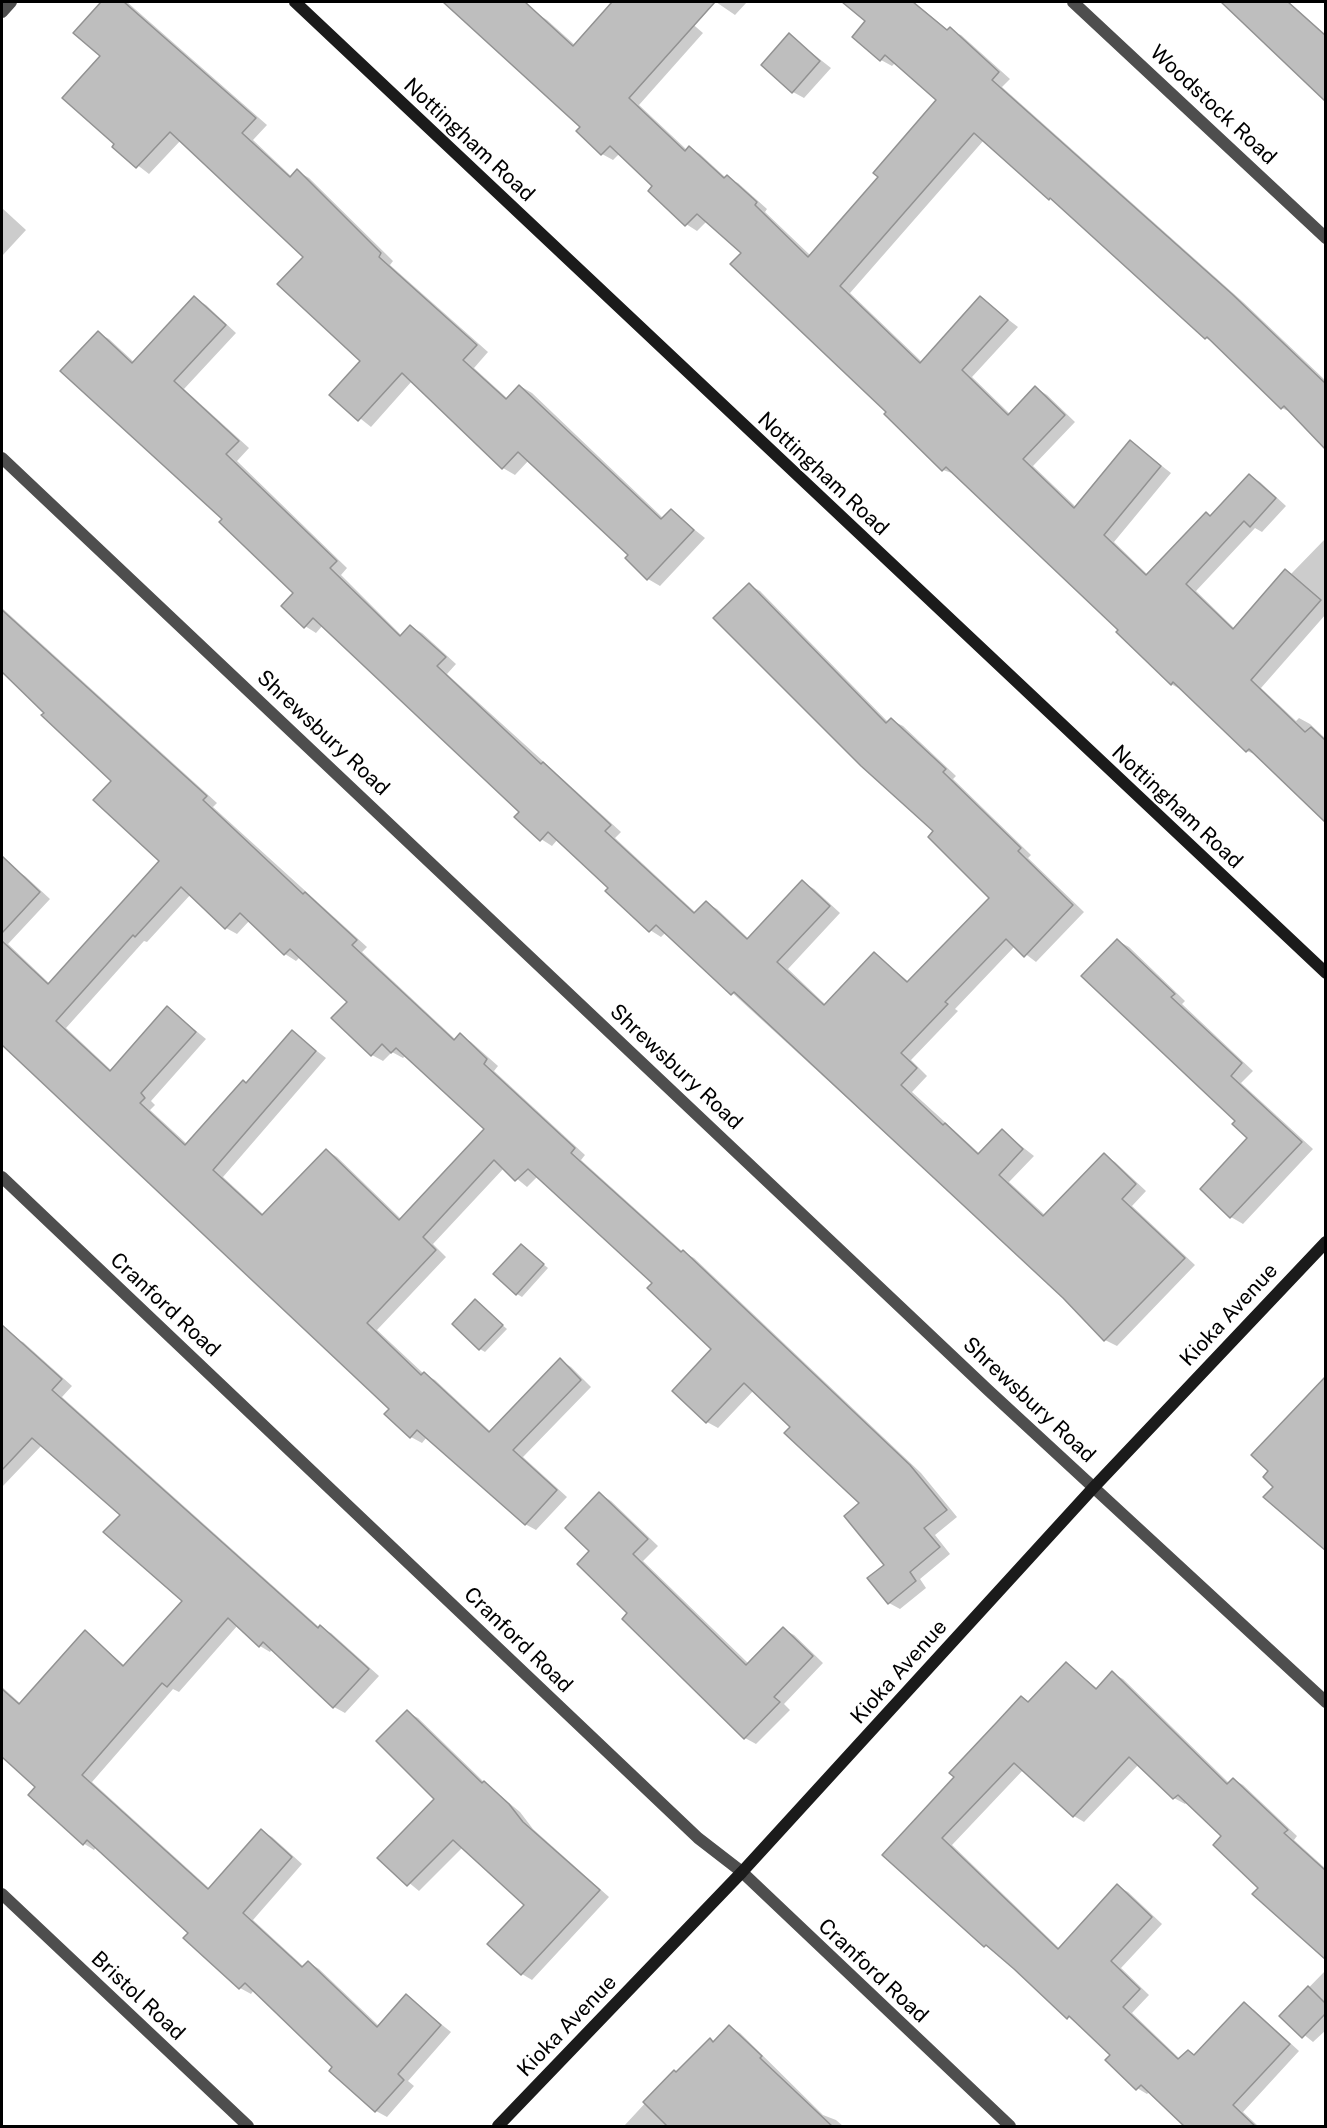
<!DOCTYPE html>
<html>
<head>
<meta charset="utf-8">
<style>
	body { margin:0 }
	#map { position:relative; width:1327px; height:2128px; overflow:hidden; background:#fff; font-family:"Public Sans",sans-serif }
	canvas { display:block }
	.frame { position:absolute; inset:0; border:3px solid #000; pointer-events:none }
</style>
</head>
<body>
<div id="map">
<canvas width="1327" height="2128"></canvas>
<div class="frame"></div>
</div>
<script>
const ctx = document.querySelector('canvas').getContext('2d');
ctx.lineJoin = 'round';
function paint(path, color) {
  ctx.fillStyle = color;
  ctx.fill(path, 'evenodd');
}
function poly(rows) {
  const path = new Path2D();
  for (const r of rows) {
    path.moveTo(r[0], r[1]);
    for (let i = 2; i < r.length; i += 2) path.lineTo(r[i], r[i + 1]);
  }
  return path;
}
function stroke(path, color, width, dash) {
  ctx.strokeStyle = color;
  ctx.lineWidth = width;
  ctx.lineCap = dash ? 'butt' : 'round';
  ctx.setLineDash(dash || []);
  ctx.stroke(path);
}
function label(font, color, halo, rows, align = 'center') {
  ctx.font = font + ' "Public Sans",sans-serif';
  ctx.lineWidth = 4.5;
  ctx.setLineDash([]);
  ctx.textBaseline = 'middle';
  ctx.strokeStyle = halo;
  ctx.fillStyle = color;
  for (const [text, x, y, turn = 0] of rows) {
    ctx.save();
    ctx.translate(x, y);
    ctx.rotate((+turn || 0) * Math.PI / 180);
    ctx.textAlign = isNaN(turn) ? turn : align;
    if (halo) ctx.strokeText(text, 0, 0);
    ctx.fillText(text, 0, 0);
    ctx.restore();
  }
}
const shadow = poly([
	[103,2,127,2,267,125,253,140,292,177,297,171,309,178,393,261,390,265,488,352,474,368,508,399,520,386,532,393,664,519,671,511,705,538,660,586,648,579,627,558,630,554,529,460,515,475,503,468,412,381,371,427,331,395,362,361,305,257,181,140,149,174,114,147,116,144,102,56,76,33],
	[447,2,515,2,533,17,536,13,547,20,576,46,614,2,639,2,661,20,682,15,703,33,639,105,687,150,689,148,700,154,726,178,738,183,767,209,765,212,811,256,880,177,938,100,896,62,892,66,881,60,854,37,867,21,846,2,914,2,949,31,961,35,1010,79,1002,87,1243,302,1326,381,1326,448,1294,414,1282,408,1216,344,1206,338,1059,204,984,140,850,293,923,363,980,298,1018,327,972,377,1011,415,1036,388,1047,395,1075,422,1033,466,1077,508,1131,442,1171,473,1114,542,1148,575,1206,514,1211,517,1249,476,1260,482,1286,506,1262,532,1255,528,1196,591,1235,629,1286,571,1291,574,1326,538,1326,614,1261,688,1296,721,1299,718,1310,724,1326,739,1326,820,1259,756,1247,751,1182,690,1171,684,1120,630,955,474,943,470,743,253,707,221,697,231,686,224,654,185,620,153,613,160,602,154,578,131,582,127],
	[716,2,747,2,735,15],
	[1252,2,1289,2,1326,35,1326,99,1239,16],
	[789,35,831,68,804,98,793,92],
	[2,208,26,230,2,256],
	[194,298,206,305,236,333,184,389,249,448,237,461,347,568,341,575,402,636,411,627,422,633,456,664,447,674,621,832,615,838,696,913,706,903,717,909,749,939,802,882,814,889,840,913,788,969,826,1005,875,954,909,982,991,897,935,831,749,585,760,591,889,723,891,720,903,726,956,776,953,779,1031,855,1028,858,1084,912,1036,962,1015,946,955,1009,958,1011,911,1060,927,1076,912,1092,980,1154,1002,1131,1034,1156,1009,1182,1046,1216,1104,1155,1115,1162,1146,1191,1132,1206,1195,1265,1117,1346,1105,1340,1064,1297,666,932,661,937,650,930,610,888,558,839,552,846,541,839,521,812,323,625,316,633,305,626,295,593,224,519,98,333,109,339,135,363],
	[2,608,217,803,213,807,367,947,362,952,456,1040,460,1035,471,1042,498,1066,494,1071,585,1155,581,1160,683,1252,694,1258,921,1473,957,1517,935,1535,950,1554,920,1579,926,1588,900,1609,889,1603,886,1565,861,1503,792,1427,754,1390,718,1428,707,1422,674,1391,713,1349,654,1283,538,1176,527,1187,504,1168,433,1244,446,1257,377,1330,424,1374,435,1380,491,1432,560,1360,571,1367,591,1387,523,1457,567,1497,536,1530,525,1524,427,1437,422,1443,411,1437,392,1409,169,1198,2,1044,2,883,14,869,25,876,50,899,8,944,50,984,162,861,113,781,4,672,2,675],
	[191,894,226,928,237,934,250,920,285,954,296,961,300,957,349,1002,372,1055,383,1061,392,1052,403,1058,406,1055,486,1128,402,1220,337,1157,326,1150,264,1215,223,1177,326,1058,292,1032,247,1084,187,1144,150,1110,155,1105,151,1101,206,1039,168,1008,112,1071,66,1028,144,941,147,942],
	[1118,941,1129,947,1185,1001,1182,1004,1253,1071,1241,1083,1313,1149,1243,1224,1231,1217,1202,1189,1250,1138],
	[521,1246,548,1268,522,1297,517,1294],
	[475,1301,507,1329,485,1352,480,1349],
	[2,1329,11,1338,23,1342,72,1386,62,1397,320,1628,331,1633,379,1676,345,1713,334,1707,272,1649,270,1652,260,1646,238,1625,179,1692,173,1689,92,1782,210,1889,261,1831,272,1837,302,1864,253,1920,304,1967,308,1962,319,1969,379,2026,406,1996,451,2032,408,2081,414,2086,387,2117,376,2111,254,1990,251,1994,240,1988,190,1933,96,1847,94,1850,83,1843,37,1787,2,1755,2,1687,21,1704,85,1632,125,1666,184,1601,122,1515,42,1445,2,1487,2,1433,20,1415,2,1398],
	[600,1494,611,1501,658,1546,643,1561,749,1664,783,1629,794,1635,823,1663,784,1704,790,1710,756,1744,745,1738,699,1694,629,1613,591,1551],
	[1066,1664,1098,1689,1112,1673,1123,1679,1229,1783,1233,1779,1243,1785,1297,1836,1294,1840,1326,1869,1326,1958,1260,1888,1223,1836,1187,1802,1185,1804,1174,1798,1139,1764,1084,1822,1074,1816,1024,1769,952,1845,1060,1949,1117,1886,1128,1892,1162,1924,1121,1968,1149,1995,1132,2013,1180,2059,1195,2056,1244,2004,1254,2010,1299,2051,1243,2112,1258,2126,1187,2126,1150,2091,1147,2094,1137,2088,1112,2055,884,1854,957,1777,1022,1698,1030,1702],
	[407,1712,418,1718,486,1784,520,1812,533,1829,609,1897,532,1980,522,1974,526,1905,463,1847,419,1891,379,1858,436,1799],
	[1326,1970,1326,2030,1313,2042,1281,2016],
	[729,2027,740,2033,823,2115,836,2120,843,2126,624,2126,674,2072,677,2074]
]);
const building = poly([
	[101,2,124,2,256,118,242,133,290,177,297,169,381,253,379,257,477,345,463,360,506,399,519,385,661,519,671,509,694,530,647,580,625,558,628,555,518,452,502,469,402,373,358,421,329,395,360,361,277,284,303,257,170,132,136,168,112,147,114,144,62,98,100,56,73,33,101,2],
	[443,2,525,2,573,46,612,2,715,2,629,98,685,151,689,146,724,178,727,175,757,202,755,205,808,257,878,177,873,173,936,100,885,55,880,61,852,37,865,21,842,2,913,2,947,30,950,27,999,72,992,80,1232,294,1326,384,1326,450,1284,406,1281,409,1207,337,1205,339,1050,198,1049,200,974,133,840,286,920,363,980,296,1008,320,962,370,1008,415,1035,386,1065,415,1023,459,1074,508,1130,440,1161,466,1104,535,1146,575,1206,512,1210,516,1249,474,1276,498,1250,527,1244,521,1186,584,1233,629,1285,569,1321,600,1251,680,1305,732,1311,727,1326,741,1326,823,1249,749,1246,752,1173,682,1171,685,1116,632,1118,630,946,467,942,471,884,414,886,412,730,264,741,253,697,214,685,226,648,191,652,186,610,146,601,155,576,131,580,127,443,2],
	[1221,2,1288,2,1326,36,1326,102,1221,2],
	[789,33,820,61,792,93,761,65,789,33],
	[194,296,226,325,174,381,239,441,226,454,337,561,330,568,400,636,410,625,446,657,437,666,541,764,543,762,611,825,605,831,694,913,706,901,747,939,802,880,830,906,777,962,824,1005,874,952,907,982,989,898,928,837,933,831,861,766,713,618,749,583,886,723,891,718,946,769,943,772,1021,848,1018,851,1073,905,1024,957,1006,939,945,1002,948,1004,901,1053,917,1068,901,1085,943,1125,945,1123,978,1154,1002,1129,1023,1149,999,1175,1043,1216,1104,1153,1136,1184,1122,1199,1185,1258,1104,1341,1063,1298,734,992,731,995,656,925,649,932,605,891,608,888,548,832,540,841,514,817,519,812,313,618,304,628,281,606,293,593,219,522,222,519,60,371,98,331,132,363,194,296],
	[2,610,207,796,203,800,303,894,305,892,357,940,352,945,454,1040,460,1033,487,1059,484,1064,575,1148,571,1153,681,1252,683,1250,910,1465,947,1510,924,1528,940,1547,910,1572,916,1581,888,1604,867,1578,884,1565,844,1516,859,1503,784,1433,790,1427,744,1383,706,1423,672,1391,711,1349,647,1288,652,1283,528,1169,515,1181,494,1160,423,1237,436,1250,367,1323,421,1375,424,1372,489,1432,560,1358,581,1380,513,1450,557,1490,525,1525,417,1430,410,1438,384,1414,389,1409,2,1045,2,941,48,984,159,861,93,800,111,781,41,715,44,713,2,672,2,610],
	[181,887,225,929,240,913,284,955,290,949,347,1002,331,1018,371,1056,382,1044,391,1053,396,1048,484,1129,399,1220,326,1149,262,1215,213,1170,316,1051,292,1030,246,1083,243,1080,185,1145,140,1103,145,1098,141,1093,196,1032,167,1006,110,1071,56,1021,133,935,135,937,181,887],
	[2,856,40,892,2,933,2,856],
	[1117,939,1175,994,1171,997,1242,1063,1231,1076,1302,1142,1230,1218,1200,1189,1247,1138,1232,1124,1235,1121,1081,976,1117,939],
	[521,1244,544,1264,516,1295,493,1274,521,1244],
	[475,1299,503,1325,479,1350,452,1324,475,1299],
	[2,1325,62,1379,52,1390,318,1628,320,1625,369,1669,333,1708,263,1642,259,1647,228,1618,167,1687,162,1683,82,1775,208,1889,261,1829,292,1857,243,1913,302,1967,308,1961,377,2027,406,1994,441,2025,398,2074,404,2080,375,2112,329,2071,332,2067,245,1983,239,1989,183,1938,188,1933,87,1840,83,1845,28,1795,35,1787,2,1757,2,1689,19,1704,85,1630,123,1666,182,1601,103,1532,120,1515,32,1438,2,1470,2,1325],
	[1326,1376,1326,1551,1263,1497,1273,1487,1263,1477,1268,1471,1251,1455,1326,1376],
	[599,1492,648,1539,633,1554,746,1665,783,1627,813,1656,774,1697,780,1702,744,1739,622,1619,627,1613,577,1564,589,1551,565,1528,599,1492],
	[1066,1662,1096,1689,1112,1671,1227,1784,1233,1778,1288,1830,1284,1833,1326,1871,1326,1960,1252,1894,1258,1888,1213,1845,1221,1836,1178,1795,1173,1799,1129,1757,1073,1817,1014,1763,942,1838,1058,1949,1117,1884,1152,1917,1111,1961,1140,1989,1123,2007,1178,2059,1188,2050,1194,2055,1244,2002,1290,2044,1233,2105,1256,2127,1185,2127,1141,2085,1136,2090,1105,2060,1110,2055,1069,2016,1067,2019,1014,1969,986,1945,984,1947,882,1855,954,1777,949,1773,997,1722,1021,1696,1028,1702,1066,1662],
	[407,1710,482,1783,484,1781,509,1804,523,1822,600,1890,521,1975,487,1944,524,1905,453,1840,407,1886,377,1858,434,1799,376,1741,407,1710],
	[1308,1986,1326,2004,1326,2013,1302,2038,1279,2016,1308,1986],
	[729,2025,762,2056,760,2058,833,2127,668,2127,643,2102,674,2070,676,2072,710,2038,713,2042,729,2025]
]);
const street = poly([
	[1073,2,1326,238],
	[2,12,11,2],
	[2,458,988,1390,1326,1702],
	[2,1177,698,1838,742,1872,1010,2126],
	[2,1894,248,2126]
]);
const secondary = poly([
	[295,2,1326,973],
	[498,2126,742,1872,1094,1487,1326,1242]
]);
const streetNames = [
	["Woodstock Road",1213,105,43],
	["Nottingham Road",469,140,43],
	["Nottingham Road",823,474,43],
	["Shrewsbury Road",323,733,43],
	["Nottingham Road",1177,807,43],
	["Shrewsbury Road",676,1067,43],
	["Cranford Road",165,1305,43],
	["Kioka Avenue",1229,1315,-47],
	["Shrewsbury Road",1029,1400,43],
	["Cranford Road",518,1640,44],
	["Kioka Avenue",899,1672,-48],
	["Cranford Road",873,1971,43],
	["Bristol Road",138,1996,43],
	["Kioka Avenue",567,2026,-46]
];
paint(shadow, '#0003');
paint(building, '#bebebe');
stroke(building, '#929292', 1.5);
stroke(street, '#4e4e4e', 12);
stroke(secondary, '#1b1b1b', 12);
label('21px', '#000', '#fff', streetNames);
</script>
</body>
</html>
